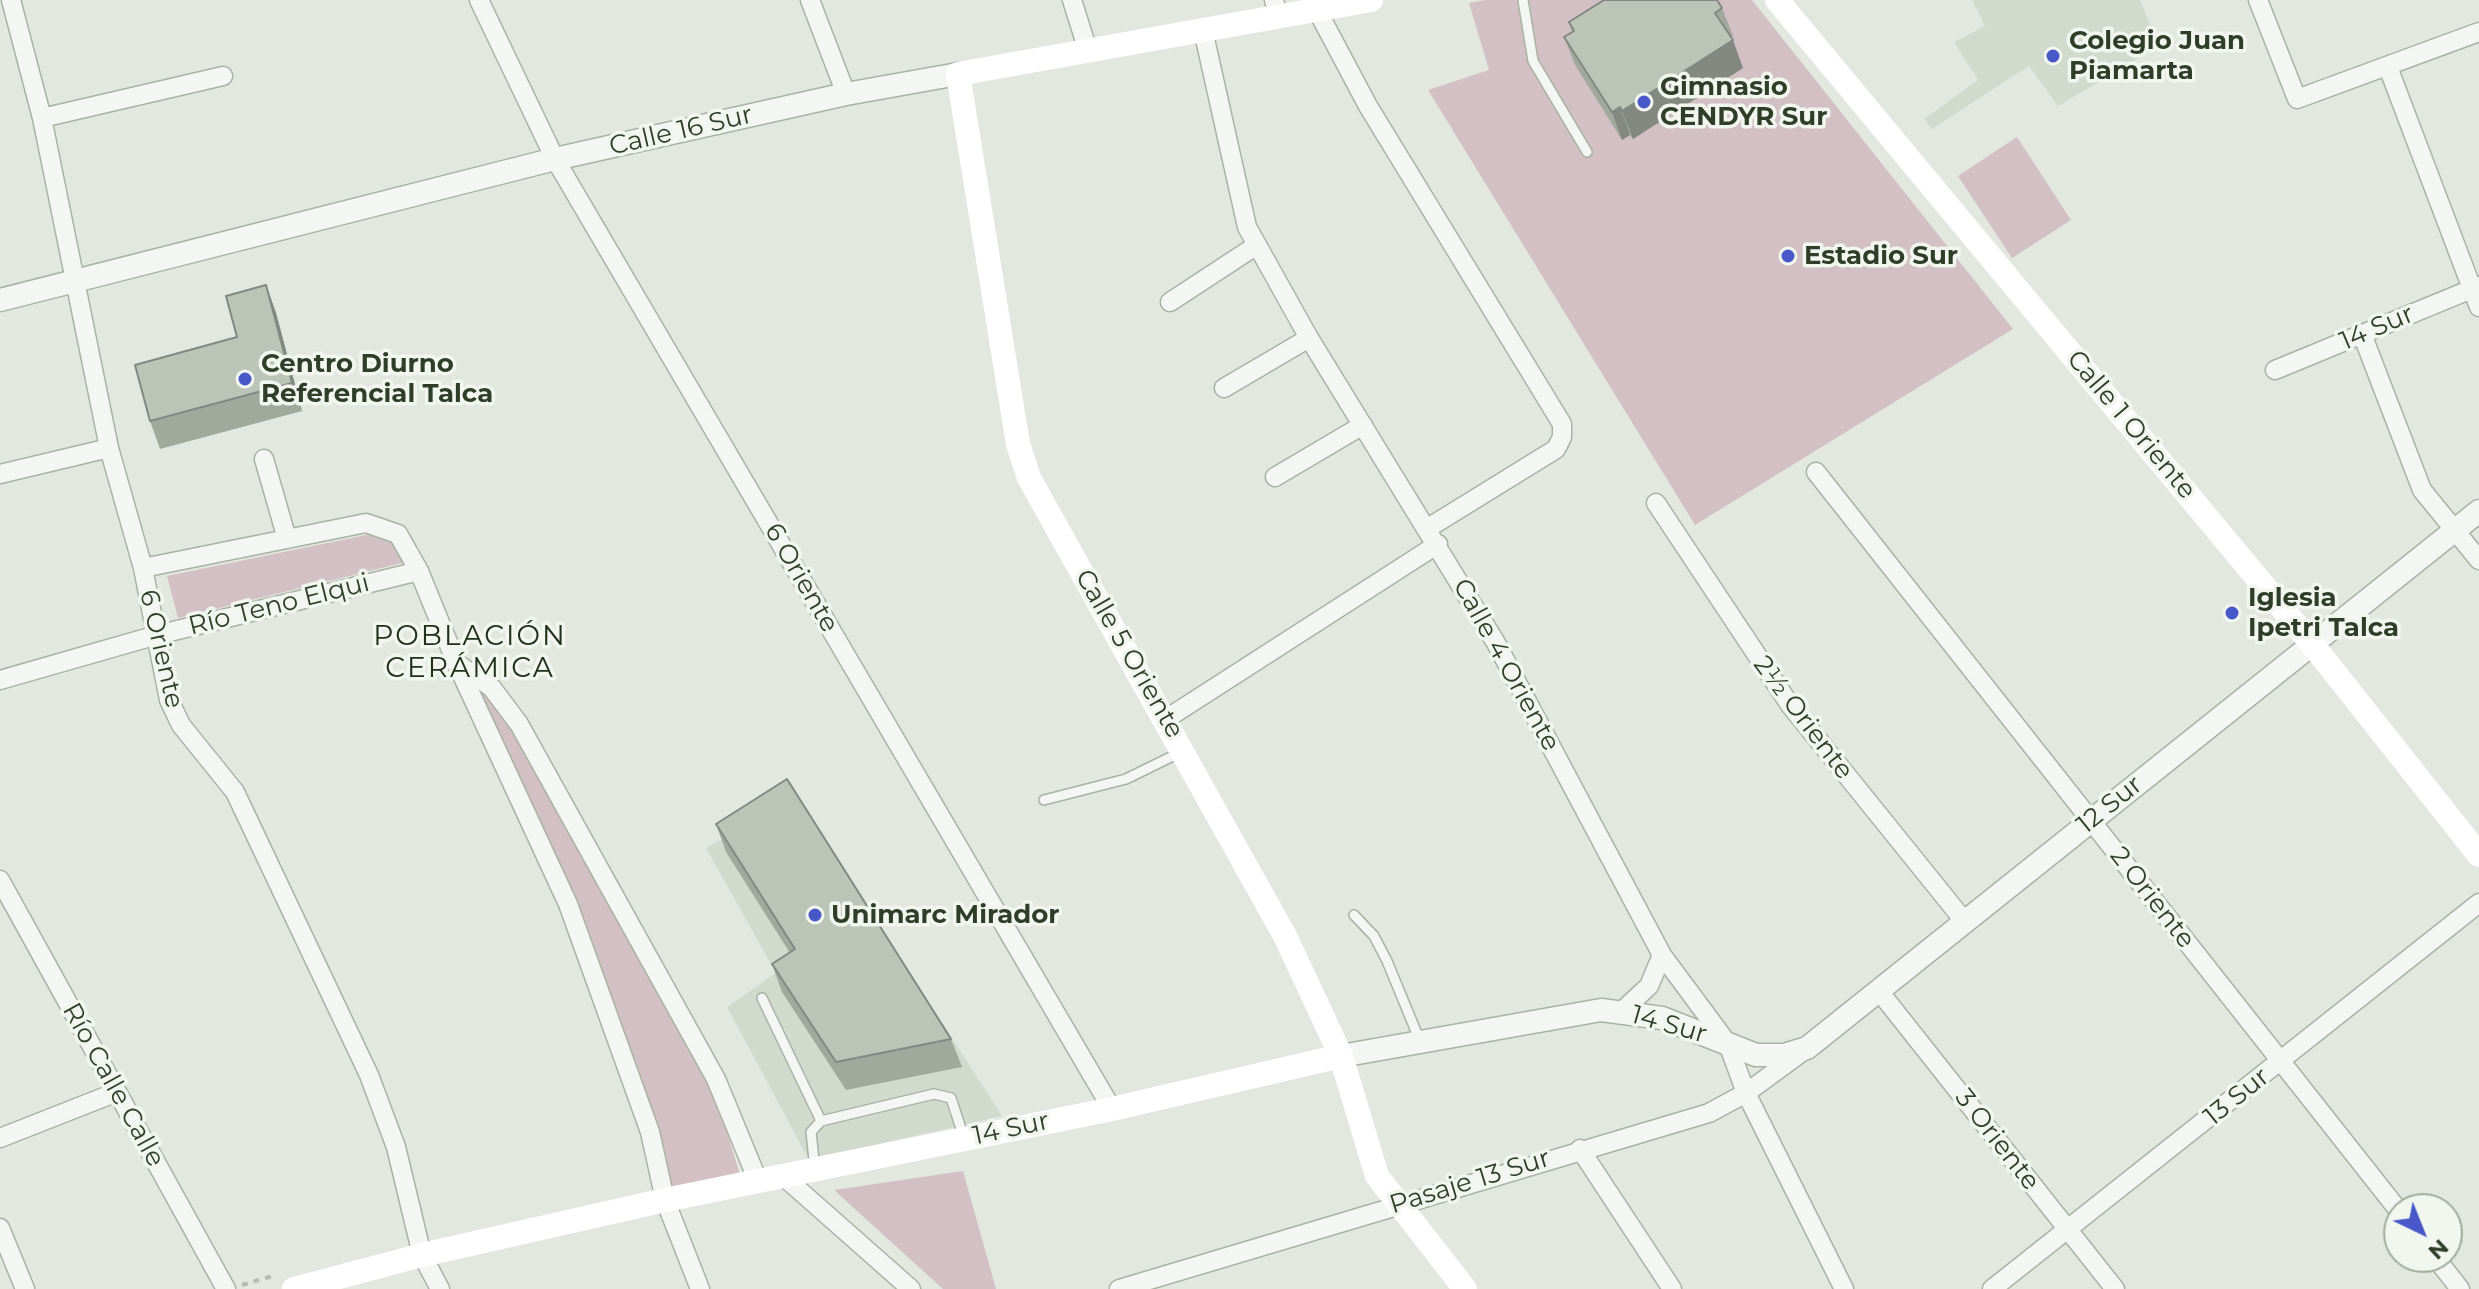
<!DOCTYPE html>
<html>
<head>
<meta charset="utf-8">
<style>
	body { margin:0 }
	#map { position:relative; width:2479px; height:1289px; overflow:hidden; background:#e2e8df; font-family:Montserrat,sans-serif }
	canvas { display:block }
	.north { position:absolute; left:2383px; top:1193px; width:80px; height:80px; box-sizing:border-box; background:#f1f6ee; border:2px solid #a4ac9f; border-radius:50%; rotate:137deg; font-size:22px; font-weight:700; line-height:32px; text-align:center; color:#303e29 }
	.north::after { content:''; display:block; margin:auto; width:28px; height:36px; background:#4858c9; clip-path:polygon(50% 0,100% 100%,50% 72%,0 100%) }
</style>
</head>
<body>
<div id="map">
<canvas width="2479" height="1289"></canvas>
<div class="north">N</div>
</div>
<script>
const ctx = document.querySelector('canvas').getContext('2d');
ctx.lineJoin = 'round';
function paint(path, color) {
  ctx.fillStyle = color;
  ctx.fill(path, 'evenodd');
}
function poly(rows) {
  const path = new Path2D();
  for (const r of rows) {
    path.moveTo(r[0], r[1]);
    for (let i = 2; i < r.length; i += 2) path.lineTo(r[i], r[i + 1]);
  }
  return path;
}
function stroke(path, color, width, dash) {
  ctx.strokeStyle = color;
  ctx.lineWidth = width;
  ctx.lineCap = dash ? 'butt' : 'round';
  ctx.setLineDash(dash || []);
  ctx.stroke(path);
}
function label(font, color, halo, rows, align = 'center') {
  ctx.font = font + ' Montserrat,sans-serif';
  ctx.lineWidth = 7;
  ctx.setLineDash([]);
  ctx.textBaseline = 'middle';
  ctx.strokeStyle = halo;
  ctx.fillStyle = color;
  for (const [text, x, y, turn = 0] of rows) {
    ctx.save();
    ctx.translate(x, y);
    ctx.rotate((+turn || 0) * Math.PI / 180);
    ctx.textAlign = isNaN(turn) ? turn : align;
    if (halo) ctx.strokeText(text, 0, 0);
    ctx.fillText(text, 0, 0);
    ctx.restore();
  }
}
const built = poly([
	[1972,0,2140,0,2159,46,2058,106,2029,66,1932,129,1924,119,1978,80,1954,42,1985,26],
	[797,796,1002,1116,809,1160,727,1007,776,973,706,848]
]);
const green = poly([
	[1486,0,1752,0,2013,329,1695,525,1428,90,1489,70,1469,3],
	[2017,137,2071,220,2012,258,1958,176],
	[371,534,396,542,406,562,178,618,167,576],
	[468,676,491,695,711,1080,741,1178,673,1192,657,1130],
	[963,1171,996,1289,943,1289,834,1190]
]);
const path = poly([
	[242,1285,276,1275]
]);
const service = poly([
	[1523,0,1533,61,1587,152],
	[1044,800,1126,779,1181,752],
	[1354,915,1374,936,1387,961,1420,1041],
	[762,998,821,1121],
	[815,1169,811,1132,821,1121,934,1094,951,1098,964,1138]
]);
const minor = poly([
	[11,0,42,118,109,448,143,568,169,700,181,725,235,792,369,1075,396,1147,422,1255,440,1289],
	[479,0,555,159,1112,1109],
	[810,0,846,94],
	[1072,0,1088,51],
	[1274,0,1278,16],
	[2258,0,2297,99,2479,32],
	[1317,10,1368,106,1562,424,1562,437,1556,449,1428,528],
	[1203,30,1247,227,1309,338,1496,643,1662,955,1728,1044,1746,1093,1844,1289],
	[2388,67,2479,307],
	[42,118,223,76],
	[1170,302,1257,245],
	[2362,334,2422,490,2479,560],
	[2275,370,2479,286],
	[1224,388,1309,338],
	[264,459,287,539],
	[1816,472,2399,1211],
	[0,474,109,448],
	[1275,477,1363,425],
	[1656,503,1790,705,1965,922],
	[143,568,366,523,398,534,419,571,456,662,568,904,650,1132,665,1200,700,1289],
	[458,664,492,688,519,724,716,1079,758,1181],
	[0,680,157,635,419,571],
	[1166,719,1438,544],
	[0,880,226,1289],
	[1879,991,2115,1289],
	[1622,1011,1649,986,1662,955],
	[0,1138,117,1092],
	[1580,1149,1672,1289],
	[783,1176,911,1289],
	[0,1228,25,1289],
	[2435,1257,2460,1289],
	[1119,1289,1709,1113,1746,1093,1802,1052],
	[1992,1289,2479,903]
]);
const tertiary = poly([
	[0,300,555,159,846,94,958,74],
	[1341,1056,1601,1010,1662,1018,1756,1055,1784,1055,1807,1048,2479,511]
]);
const secondary = poly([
	[1371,0,958,74,1018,444,1029,478,1285,936,1341,1056,1377,1176,1465,1289],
	[1777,0,2312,644,2479,855],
	[294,1289,422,1255,665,1200,1112,1109,1341,1056]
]);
const wall = poly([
	[1722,8,1733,36,1731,37,1743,68,1633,139,1630,135,1622,140,1575,65,1564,37,1572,32,1569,22],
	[266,285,276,313,302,411,160,449,150,421,237,337],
	[716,824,951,1039,962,1067,846,1090,782,992,772,964,790,953,726,852]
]);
const shadedWall = poly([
	[1733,40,1743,68,1633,139,1622,111],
	[1620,107,1630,135,1622,140,1612,112],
	[266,285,276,313,302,411,292,383]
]);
const building = poly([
	[1604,0,1717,0,1722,8,1715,13,1733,40,1622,111,1620,107,1612,112,1564,37,1574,31,1569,22,1604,0],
	[266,285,292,383,150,421,135,365,237,337,226,296,266,285],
	[787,779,951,1039,836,1062,772,964,795,949,716,824,787,779]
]);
const markers = [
	[2053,56,8,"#4858c9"],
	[1644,102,8,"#4858c9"],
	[1788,256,8,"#4858c9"],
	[245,379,8,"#4858c9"],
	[2232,613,8,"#4858c9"],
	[815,915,8,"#4858c9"]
];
const poiNames = [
	["Colegio Juan",2069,41],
	["Piamarta",2069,71],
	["Gimnasio",1660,87],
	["CENDYR Sur",1660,117],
	["Estadio Sur",1804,256],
	["Centro Diurno",261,364],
	["Referencial Talca",261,394],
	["Iglesia",2248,598],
	["Ipetri Talca",2248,628],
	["Unimarc Mirador",831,915]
];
const streetNames = [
	["Calle 16 Sur",681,131,-13],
	["14 Sur",2377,328,-23],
	["Calle 1 Oriente",2131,425,50],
	["6 Oriente",801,578,60],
	["Río Teno Elqui",279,605,-14],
	["6 Oriente",161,649,77],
	["Calle 5 Oriente",1129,654,60],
	["Calle 4 Oriente",1506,665,61],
	["2½ Oriente",1803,718,53],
	["12 Sur",2110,805,-39],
	["2 Oriente",2152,898,52],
	["14 Sur",1669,1025,16],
	["Río Calle Calle",113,1085,61],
	["13 Sur",2237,1097,-39],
	["14 Sur",1011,1129,-12],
	["3 Oriente",1997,1140,52],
	["Pasaje 13 Sur",1470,1182,-17]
];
const neighbourhoodNames = [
	["POBLACIÓN",470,637],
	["CERÁMICA",470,669]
];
paint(built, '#d1dacd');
paint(green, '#d2c0c4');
stroke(service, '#a9b2a5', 12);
stroke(minor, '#a9b2a5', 21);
stroke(tertiary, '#a9b2a5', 25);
stroke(path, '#b5bbb2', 4, [6, 6]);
stroke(service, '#f3f6f2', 9);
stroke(minor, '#f3f6f2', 18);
stroke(tertiary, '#f3f6f2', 22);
stroke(secondary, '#fff', 24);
paint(wall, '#a1a99d');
paint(shadedWall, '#838980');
paint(building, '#bbc4b7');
stroke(building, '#838980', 2);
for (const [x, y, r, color] of markers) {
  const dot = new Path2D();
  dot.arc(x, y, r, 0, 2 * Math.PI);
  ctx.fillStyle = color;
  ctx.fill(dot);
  stroke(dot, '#f1f6ee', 3);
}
label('bold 26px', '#303e29', '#f1f6ee', poiNames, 'left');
label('26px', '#303e29', '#f1f6ee', streetNames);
ctx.letterSpacing = '2px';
label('28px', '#212f1b', '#f1f6ee', neighbourhoodNames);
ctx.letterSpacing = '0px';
</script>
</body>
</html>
